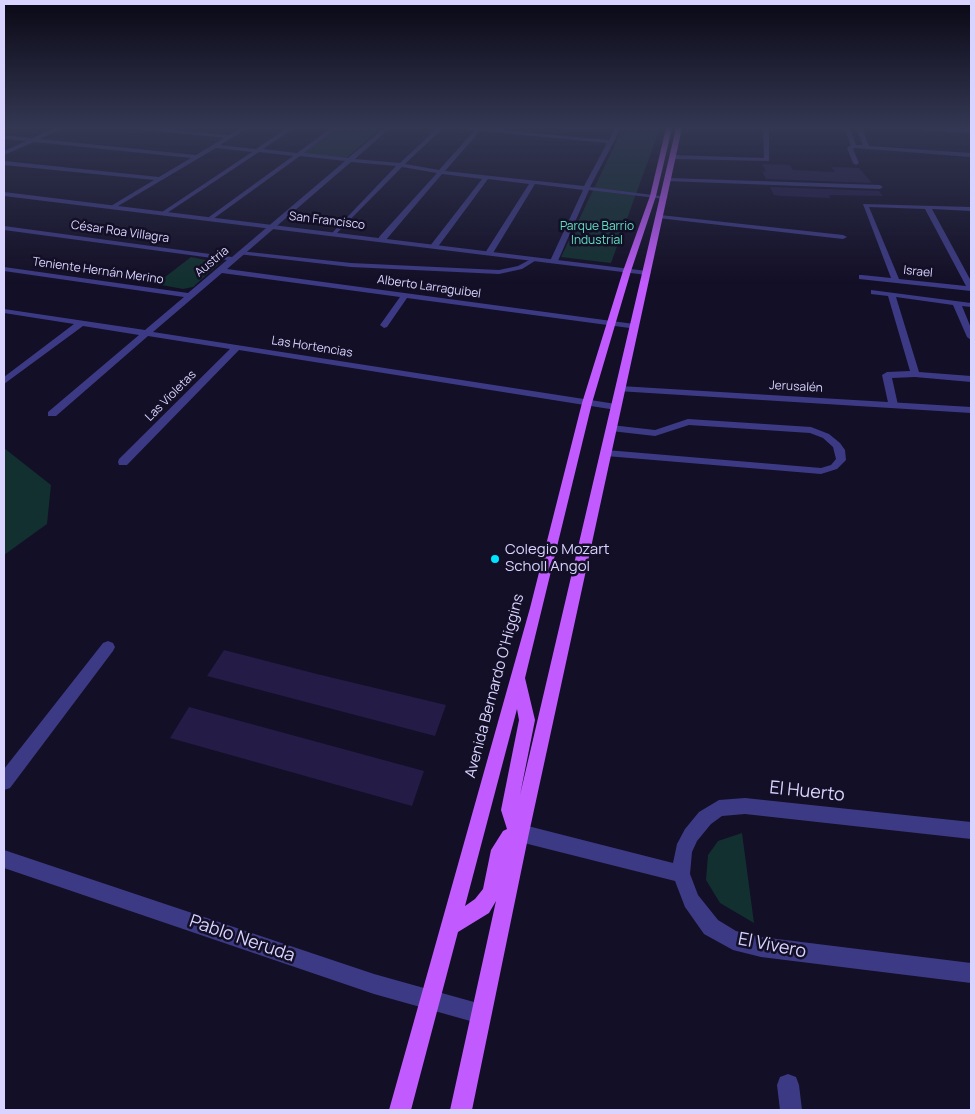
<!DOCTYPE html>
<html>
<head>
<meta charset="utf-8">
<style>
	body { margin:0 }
	#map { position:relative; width:975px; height:1114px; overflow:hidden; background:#130f26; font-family:Manrope,sans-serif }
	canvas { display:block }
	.frame { position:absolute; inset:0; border:5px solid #d9d4ff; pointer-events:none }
</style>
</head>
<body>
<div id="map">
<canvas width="975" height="1114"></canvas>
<div class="frame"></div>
</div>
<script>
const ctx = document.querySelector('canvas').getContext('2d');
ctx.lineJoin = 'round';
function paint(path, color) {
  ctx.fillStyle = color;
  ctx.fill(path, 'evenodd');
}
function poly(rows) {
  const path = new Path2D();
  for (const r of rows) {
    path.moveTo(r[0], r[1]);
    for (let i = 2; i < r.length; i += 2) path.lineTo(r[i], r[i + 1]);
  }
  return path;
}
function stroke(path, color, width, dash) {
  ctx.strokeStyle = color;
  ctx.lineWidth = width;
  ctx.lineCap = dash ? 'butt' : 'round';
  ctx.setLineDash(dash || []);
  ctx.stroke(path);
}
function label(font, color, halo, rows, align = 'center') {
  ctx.font = font + ' Manrope,sans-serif';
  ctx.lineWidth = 5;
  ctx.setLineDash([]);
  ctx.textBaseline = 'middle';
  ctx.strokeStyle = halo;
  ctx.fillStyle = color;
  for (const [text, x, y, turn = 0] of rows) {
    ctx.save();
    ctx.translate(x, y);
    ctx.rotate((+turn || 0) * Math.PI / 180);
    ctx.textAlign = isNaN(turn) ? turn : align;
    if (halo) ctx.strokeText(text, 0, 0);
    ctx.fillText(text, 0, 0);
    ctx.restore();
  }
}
const green = poly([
	[339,128,381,128,345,159,301,155],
	[623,128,660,128,611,263,561,257],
	[191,257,220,263,193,287,183,289,156,284],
	[4,448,51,485,47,524,4,555],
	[742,833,754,923,720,903,706,880,708,855,718,841]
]);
const building = poly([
	[762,164,790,165,793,170,835,172,831,167,859,168,872,183,766,179,762,171,766,172],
	[770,187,879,191,883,196,829,195,830,198,782,196,774,195],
	[224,650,317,674,446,705,435,736,207,676],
	[189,707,424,771,412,806,170,738]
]);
const service = poly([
	[668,178,880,185,883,187,880,189,666,181,668,178],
	[240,251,351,263,499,270,518,266,533,258,538,259,522,269,499,274,351,267,238,254,238,252,240,251],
	[688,419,811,427,829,434,840,443,845,450,846,460,837,469,821,474,606,456,601,453,606,450,821,468,831,465,836,459,833,447,823,438,810,433,689,425,655,436,611,431,606,428,611,425,655,430,688,419]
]);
const minor = poly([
	[55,128,63,128,40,139,196,155,224,138,128,128,149,128,229,135,241,128,248,128,220,145,256,149,287,128,294,128,263,149,297,153,331,128,338,128,304,153,348,158,384,128,390,128,355,159,400,163,437,128,443,128,405,164,439,170,474,131,457,128,478,128,609,140,615,128,621,128,590,187,668,197,665,199,589,190,557,263,550,261,583,190,535,184,493,253,489,255,485,253,529,184,488,179,437,248,434,248,430,246,482,179,442,174,385,241,379,241,379,237,437,173,402,167,335,235,332,233,333,232,396,166,351,162,227,269,634,324,637,325,637,329,407,298,387,327,384,328,380,325,400,297,222,273,153,332,616,404,621,407,616,410,239,350,127,465,119,465,118,462,119,459,230,349,148,336,56,416,48,416,48,412,139,335,83,326,4,384,4,377,74,324,4,313,4,309,145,330,184,297,4,271,4,267,188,293,227,260,4,230,4,226,232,257,345,161,300,156,213,219,209,219,209,217,293,156,259,152,164,215,161,213,162,212,252,152,216,148,113,209,110,207,111,206,154,180,4,165,4,161,159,177,191,158,34,142,4,155,4,151,26,141,4,139,4,135,32,138,55,128],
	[480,131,607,143,584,186,445,171,480,131],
	[763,128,769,128,769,161,673,159,670,157,673,155,764,158,763,128],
	[844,128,850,128,856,145,863,145,856,128,862,128,869,146,971,153,971,157,855,148,853,149,859,163,856,165,853,163,847,148,851,145,844,128],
	[922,128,971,129,971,133,925,130,922,128],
	[863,204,971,207,971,211,932,209,971,281,971,291,859,279,859,275,862,275,891,278,863,204],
	[869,207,925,209,966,286,899,279,869,207],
	[660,215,843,235,847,237,843,239,658,218,658,216,660,215],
	[871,290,971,303,971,307,962,306,971,328,971,340,967,337,953,305,896,297,919,372,971,376,971,382,915,377,892,378,898,405,893,408,889,407,882,375,887,372,910,371,888,296,871,294,871,290],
	[108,641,113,643,115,647,113,651,10,788,4,790,4,769,103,643,108,641],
	[745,798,971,822,971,839,745,814,722,816,711,824,697,841,692,852,690,874,698,895,718,920,736,931,761,937,971,963,971,983,761,957,733,950,704,934,685,907,675,881,520,842,514,839,511,833,514,827,520,824,673,863,677,844,685,829,699,812,719,800,745,798],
	[4,850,374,974,481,1004,488,1007,491,1014,488,1021,481,1024,374,994,4,868,4,850],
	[788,1074,796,1077,799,1085,802,1110,780,1110,777,1085,780,1077,788,1074]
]);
const tertiary = poly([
	[4,192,647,271,651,273,647,275,4,196,4,192],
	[620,386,971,407,971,413,617,391,617,387,620,386]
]);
const primary = poly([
	[666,128,672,128,656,196,631,271,592,403,525,678,535,720,520,795,676,128,682,128,529,833,472,1110,450,1110,496,901,489,913,458,932,411,1110,389,1110,530,608,582,403,623,271,650,196,666,128],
	[517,709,519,720,501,810,507,829,503,831,491,850,483,889,475,899,465,906,517,709]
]);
const markers = [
	[495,559,5,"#00e5ff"]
];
const farStreetnames = [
	["San Francisco",327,221,7],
	["César Roa Villagra",120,232,8],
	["Austria",212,262,-40],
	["Teniente Hernán Merino",98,271,8],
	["Israel",918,272,6],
	["Alberto Larraguibel",429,287,8],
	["Las Hortencias",312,347,9],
	["Jerusalén",796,387,3],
	["Las Violetas",171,396,-45]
];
const farParknames = [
	["Parque Barrio",597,227],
	["Industrial",597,241]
];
const poiNames = [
	["Colegio Mozart",505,550],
	["Scholl Angol",505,567]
];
const streetNames = [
	["Avenida Bernardo O'Higgins",495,686,-75]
];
const nearStreetnames = [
	["El Huerto",807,792,6],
	["Pablo Neruda",242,939,19],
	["El Vivero",772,946,11]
];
paint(green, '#12302f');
paint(building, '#241b47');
paint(service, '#3d3a85');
paint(minor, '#3d3a85');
paint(tertiary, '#3d3a85');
paint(primary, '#c25bff');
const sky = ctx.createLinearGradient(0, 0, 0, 284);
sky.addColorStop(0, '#0a0815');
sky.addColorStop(0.45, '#333752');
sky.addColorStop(1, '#33375200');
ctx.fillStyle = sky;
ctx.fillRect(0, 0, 975, 284);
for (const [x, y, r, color] of markers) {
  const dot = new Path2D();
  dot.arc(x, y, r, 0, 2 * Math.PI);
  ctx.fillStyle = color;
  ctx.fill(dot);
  stroke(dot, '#130f26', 2);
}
label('12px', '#d9d4ff', '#130f26', farStreetnames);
label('12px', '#5fe0c0', '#130f26', farParknames);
label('15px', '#d9d4ff', '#130f26', poiNames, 'left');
label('15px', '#d9d4ff', '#130f26', streetNames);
label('18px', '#d9d4ff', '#130f26', nearStreetnames);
</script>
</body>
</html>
